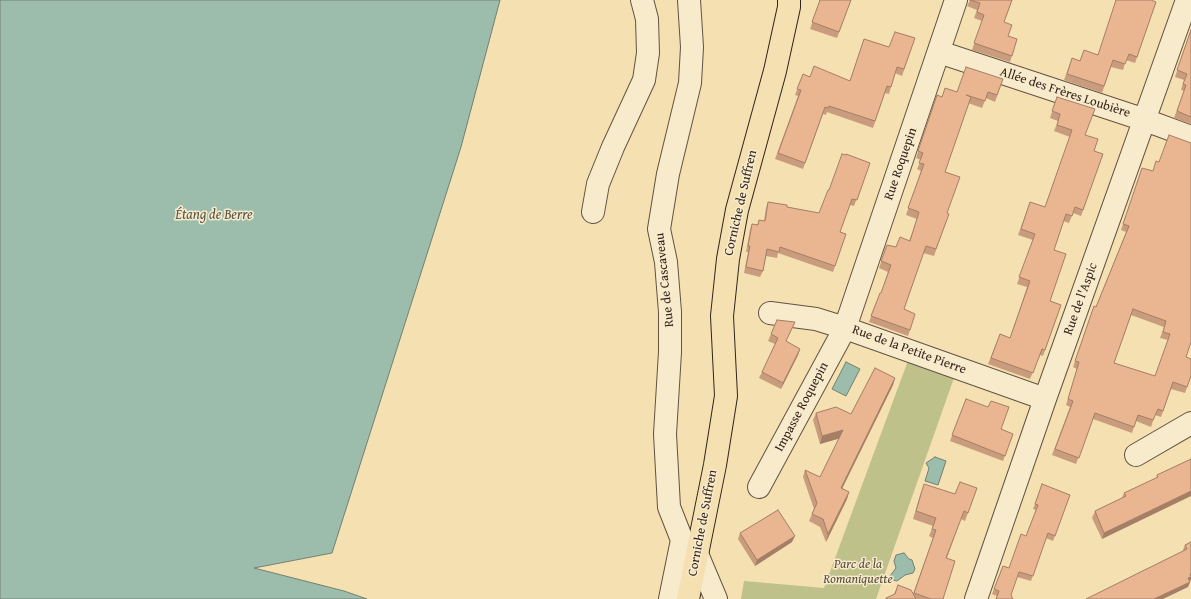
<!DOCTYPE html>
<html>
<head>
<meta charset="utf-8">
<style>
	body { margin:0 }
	canvas { display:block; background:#f4e0b0 }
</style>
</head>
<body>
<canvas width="1191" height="599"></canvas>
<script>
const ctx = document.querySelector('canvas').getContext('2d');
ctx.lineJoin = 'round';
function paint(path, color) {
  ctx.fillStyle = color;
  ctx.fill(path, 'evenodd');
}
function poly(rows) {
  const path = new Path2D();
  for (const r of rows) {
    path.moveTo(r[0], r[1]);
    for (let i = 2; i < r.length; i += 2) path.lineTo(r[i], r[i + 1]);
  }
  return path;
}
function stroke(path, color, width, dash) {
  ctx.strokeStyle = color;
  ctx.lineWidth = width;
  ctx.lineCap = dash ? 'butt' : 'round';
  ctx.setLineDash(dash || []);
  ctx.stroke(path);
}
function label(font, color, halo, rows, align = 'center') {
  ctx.font = font + ' "Gentium Book Plus",serif';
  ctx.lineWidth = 3;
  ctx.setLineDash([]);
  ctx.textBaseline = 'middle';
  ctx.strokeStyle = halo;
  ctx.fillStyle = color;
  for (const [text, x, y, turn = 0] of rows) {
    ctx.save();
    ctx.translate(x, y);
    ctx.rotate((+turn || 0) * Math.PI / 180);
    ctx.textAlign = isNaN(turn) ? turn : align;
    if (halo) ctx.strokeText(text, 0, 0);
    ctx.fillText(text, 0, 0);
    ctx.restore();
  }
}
const green = poly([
	[909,358,955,375,876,599,741,599,744,581,824,588]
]);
const water = poly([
	[0,0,500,0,461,147,332,553,254,568,344,591,367,599,0,599,0,0],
	[846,362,860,369,846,396,832,389,846,362],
	[935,457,946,461,938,485,925,481,929,468,926,463,935,457],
	[904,553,909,559,912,560,915,569,913,573,905,575,897,581,892,580,890,576,896,568,894,561,896,555,904,553]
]);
const minor = poly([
	[689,0,692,47,690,83,668,174,659,229,666,262,670,312,670,352,665,434,669,507,682,540,697,554,716,599],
	[939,52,1145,120,1191,137],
	[593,212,598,184,613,147,644,80,648,53,647,19,642,0],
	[770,313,816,319,845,328,1045,399],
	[1136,455,1191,423],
	[759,487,845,328,956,0],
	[670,599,682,540],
	[976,599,1045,399,1187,0]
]);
const major = poly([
	[688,599,715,465,726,396,722,316,728,259,737,210,775,71,789,7,789,0]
]);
const wall = poly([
	[820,0,851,0,837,38,810,29],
	[970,0,1012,0,1004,22,1008,36,1017,39,1010,62,972,50,982,21,974,18,977,10,967,6],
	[1156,2,1135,63,1126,60,1123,70,1111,67,1102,93,1064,80,1072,58,1080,61,1098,55],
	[1191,29,1191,124,1174,118,1184,91,1181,90,1184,80,1175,77],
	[915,38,902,76,895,73,889,94,885,93,873,128,827,112,826,115,823,114,803,169,775,159,798,96,795,95,803,74,810,77,850,81,864,39,889,47],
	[1003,79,995,102,986,98,982,108,968,103,945,172,947,213,949,214,934,256,923,253,904,309,910,330,908,336,869,322,880,293,881,293,888,272,879,268,887,245,896,247,909,241,917,219,906,215,921,171,917,169,921,160,916,158,937,95,942,97,957,92],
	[1057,97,1085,135,1094,151,1103,154,1081,216,1073,213,1069,223,1063,221,1054,250,1050,301,1061,305,1043,356,1040,355,1030,379,988,364,1000,334,1010,338,1027,287,1017,284,1033,240,1018,235,1030,202,1045,207,1070,137,1054,131,1058,121,1050,118],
	[846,155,870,163,854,206,850,205,840,232,846,234,833,272,778,253,777,258,766,256,763,271,760,277,744,273,748,252,746,252,750,230,752,224,757,225,759,220,764,221,766,208,768,202,787,207,819,213],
	[1140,174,1191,376,1185,393,1171,389,1161,417,1155,415,1151,427,1136,421,1132,433,1093,419,1076,464,1052,455,1070,407,1066,405,1077,369,1073,367,1094,306,1096,307,1126,232,1121,230],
	[1131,315,1164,327,1160,338,1168,340,1155,376,1114,363],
	[795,322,786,341,800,349,798,355,781,389,759,378,762,372,775,344,768,341,771,334],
	[895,378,893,385,842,488,849,492,847,499,826,542,820,527,809,521,814,509,803,477,805,470,820,477,840,438,820,444,813,420,816,413,851,414],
	[966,399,1001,429,1013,434,1003,461,950,441],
	[1191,459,1102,539,1092,518,1095,511,1122,498,1124,493,1156,478,1157,475],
	[1042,484,1070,495,1053,541,1046,538,1031,581,1017,577,997,596,992,594,1003,566,1009,568,1026,536,1036,510,1033,509],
	[977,488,965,521,961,519,947,558,943,599,886,599,894,594,898,585,913,594,933,538,929,536,933,526,913,519,921,492,955,494],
	[740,533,792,542,755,566,738,539],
	[1191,542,1191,579,1188,587,1183,550,1185,545]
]);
const shadedWall = poly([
	[800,349,798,355,781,389,783,383],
	[895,378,893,385,839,495,841,488],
	[843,430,841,438,820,444,822,436],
	[1191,491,1191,496,1102,539,1104,533],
	[849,492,847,499,826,542,828,534],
	[795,536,792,542,755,566,757,560],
	[1191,574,1191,579,1190,581,1186,583,1188,578],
	[1190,582,1188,587,1163,599,1154,599]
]);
const building = poly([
	[820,0,851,0,839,32,812,22,820,0],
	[970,0,1012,0,1004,22,1012,25,1008,36,1017,39,1012,56,974,43,984,15,977,12,980,3,970,0],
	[1116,0,1151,0,1156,2,1137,57,1129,54,1125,64,1113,60,1104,86,1067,74,1072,58,1080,61,1084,50,1098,55,1116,0],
	[1191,30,1191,117,1177,111,1186,85,1183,84,1187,74,1177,70,1191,30],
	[895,32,915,38,904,69,897,67,891,87,887,86,875,121,829,106,828,108,825,107,805,163,778,153,801,90,797,89,803,74,810,77,814,66,850,81,864,39,889,47,895,32],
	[966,67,1003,79,997,95,988,92,985,101,966,95,971,97,945,172,960,177,947,213,949,214,936,249,926,246,904,309,915,314,910,330,871,316,880,293,881,293,891,265,881,261,887,245,896,247,900,237,910,241,919,212,908,208,924,164,919,163,923,153,918,151,937,95,942,97,945,88,957,92,966,67],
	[1057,97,1095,109,1085,135,1098,139,1094,151,1103,154,1083,210,1075,207,1072,216,1066,214,1054,250,1066,254,1050,301,1061,305,1045,350,1042,349,1033,373,991,358,1000,334,1010,338,1030,281,1019,277,1035,234,1021,229,1030,202,1045,207,1072,130,1057,125,1060,114,1052,111,1057,97],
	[1169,135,1191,143,1191,342,1186,357,1191,359,1191,376,1187,387,1173,382,1163,411,1158,409,1153,420,1138,415,1134,427,1095,413,1079,458,1055,449,1073,401,1068,399,1079,362,1075,361,1094,306,1096,307,1129,226,1123,224,1142,168,1153,171,1156,161,1159,162,1169,135],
	[1133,309,1166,321,1163,332,1170,334,1155,376,1114,363,1133,309],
	[842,154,846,155,846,154,870,163,857,200,852,199,840,232,846,234,835,266,780,247,779,252,767,249,763,271,746,267,750,246,748,246,752,224,758,225,759,220,765,221,768,202,787,205,787,207,819,213,828,190,829,190,842,154],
	[777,320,795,322,786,341,800,349,783,383,762,372,778,338,771,334,777,320],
	[875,368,895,378,841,488,849,492,828,534,823,519,812,514,817,503,805,470,820,477,843,430,822,436,816,413,836,407,851,414,875,368],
	[966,399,988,407,991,401,1009,407,1001,429,1013,434,1005,456,952,435,966,399],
	[1191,459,1191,491,1104,533,1095,511,1126,496,1124,493,1158,477,1157,475,1191,459],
	[960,482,977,488,968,513,964,511,946,558,955,561,943,599,931,599,914,593,936,530,932,529,936,518,916,511,924,484,955,494,960,482],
	[1042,484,1070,495,1055,536,1048,533,1033,576,1019,572,1011,595,1013,599,996,599,999,591,994,589,1003,566,1009,568,1021,534,1026,536,1038,505,1035,504,1042,484],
	[778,510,795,536,757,560,740,533,778,510],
	[1191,542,1191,574,1190,574,1191,577,1188,578,1190,582,1154,599,1086,599,1187,549,1185,545,1191,542],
	[898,585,911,590,916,599,886,599,886,598,895,594,898,585]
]);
const streetNames = [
	["Allée des Frères Loubière",1065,93,18],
	["Rue Roquepin",901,164,-71],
	["Corniche de Suffren",741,203,-77],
	["Rue de Cascaveau",665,280,-96],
	["Rue de l'Aspic",1081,299,-70],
	["Rue de la Petite Pierre",909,350,20],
	["Impasse Roquepin",802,407,-62],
	["Corniche de Suffren",703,523,-79]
];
const parkNames = [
	["Parc de la",858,565],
	["Romaniquette",858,580]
];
const waterNames = [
	["Étang de Berre",214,215]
];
paint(green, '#bec189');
paint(water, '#9cbdab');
stroke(water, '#728072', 1);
stroke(minor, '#625342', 24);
stroke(major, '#32241d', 24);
stroke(minor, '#f8ebcc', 22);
stroke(major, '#f4e0b0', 22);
paint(wall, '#c99c7d');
paint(shadedWall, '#a47f66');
paint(building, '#eab591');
stroke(building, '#a47f66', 1);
label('13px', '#32241d', '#f8ebcc', streetNames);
label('italic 13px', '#554b38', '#f8ebcc', parkNames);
label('italic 14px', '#525248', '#f8ebcc', waterNames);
</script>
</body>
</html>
